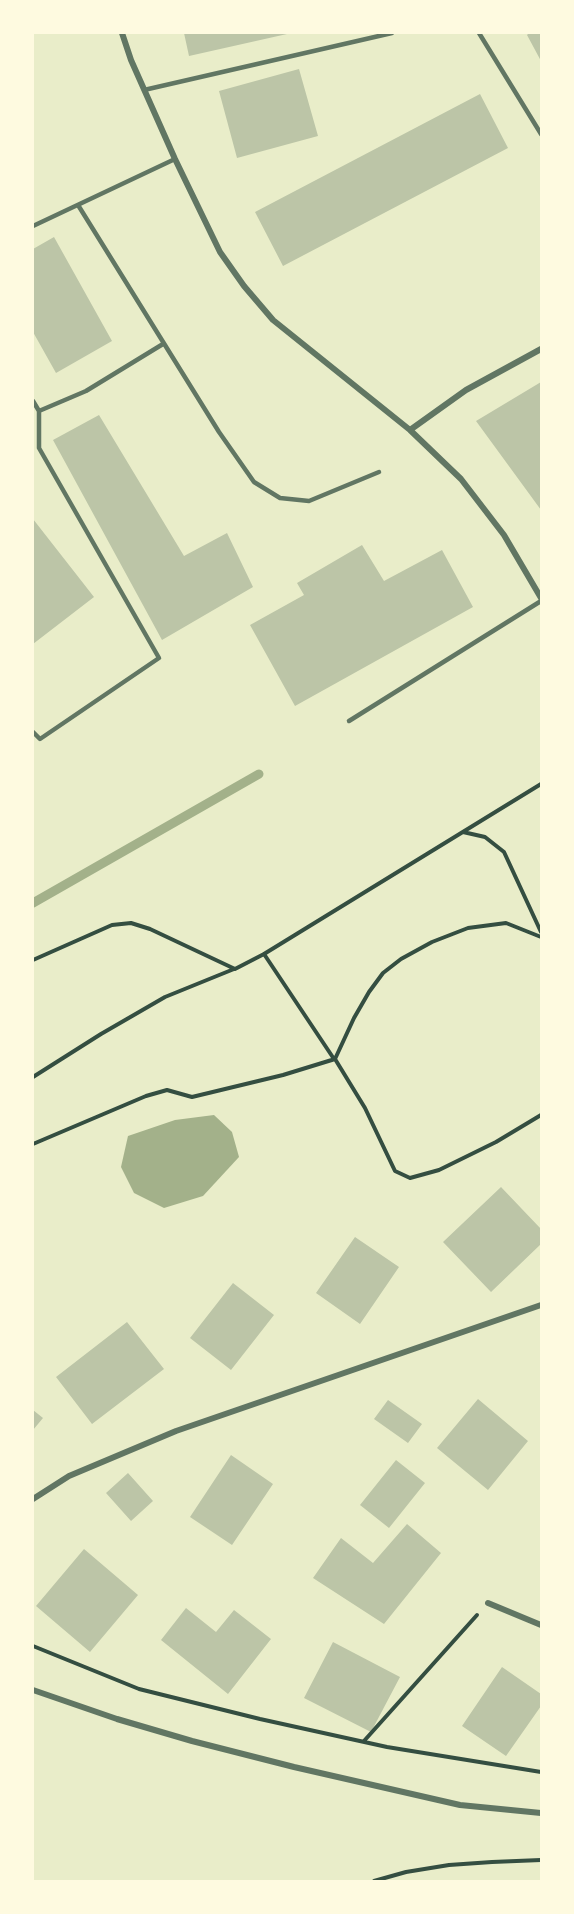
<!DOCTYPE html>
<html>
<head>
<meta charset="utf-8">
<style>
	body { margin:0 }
	#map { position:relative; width:574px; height:1914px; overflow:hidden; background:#e9edc9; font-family:"Archivo Narrow",sans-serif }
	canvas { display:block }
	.frame { position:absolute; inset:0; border:34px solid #fefae0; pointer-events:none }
</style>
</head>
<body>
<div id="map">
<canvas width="574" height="1914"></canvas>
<div class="frame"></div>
</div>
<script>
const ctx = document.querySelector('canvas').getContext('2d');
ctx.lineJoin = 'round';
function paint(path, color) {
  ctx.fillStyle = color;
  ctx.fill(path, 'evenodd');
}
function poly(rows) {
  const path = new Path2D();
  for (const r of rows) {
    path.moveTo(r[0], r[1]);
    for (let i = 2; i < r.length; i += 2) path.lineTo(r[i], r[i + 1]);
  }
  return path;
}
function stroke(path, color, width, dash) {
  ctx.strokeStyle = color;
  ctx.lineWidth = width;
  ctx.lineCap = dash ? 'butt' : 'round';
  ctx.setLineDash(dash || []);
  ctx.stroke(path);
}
const water = poly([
	[214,1115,232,1132,239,1157,203,1196,164,1208,134,1193,121,1167,128,1136,175,1120]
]);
const stream = poly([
	[33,903,259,774]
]);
const building = poly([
	[184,33,287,33,287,34,189,56],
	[529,33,541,33,541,61,527,35],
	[299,69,318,136,237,158,219,91],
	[480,94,508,148,283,266,255,212],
	[54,237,112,341,56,373,33,332,33,249],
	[541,382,541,510,476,421],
	[99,415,184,556,227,533,253,587,162,640,53,440],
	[33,519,94,597,33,644],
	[362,545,384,581,442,550,473,607,295,706,250,625,304,595,297,583],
	[501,1187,541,1229,541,1244,491,1292,443,1242],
	[355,1237,399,1267,360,1324,316,1293],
	[233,1283,274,1315,231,1370,190,1338],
	[127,1322,164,1369,92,1424,56,1377],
	[478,1399,528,1441,488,1490,437,1448],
	[388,1400,422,1424,408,1443,374,1419],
	[33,1410,43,1418,33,1430],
	[231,1455,273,1484,232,1545,190,1517],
	[396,1460,425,1483,389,1528,360,1505],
	[128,1473,153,1501,131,1521,106,1493],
	[407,1524,441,1553,384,1624,313,1578,341,1538,373,1563],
	[84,1549,138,1595,90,1652,36,1606],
	[186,1608,216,1632,234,1610,271,1639,228,1694,161,1640],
	[333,1642,400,1677,371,1732,304,1698],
	[502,1667,541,1694,541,1706,506,1756,462,1726]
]);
const path = poly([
	[463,832,485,837,504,852,541,932],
	[264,954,334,1059],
	[33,960,112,925,131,923,150,929,235,969,264,954,541,784],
	[335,1059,354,1018,369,992,383,973,401,959,432,942,468,928,506,923,541,937],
	[33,1077,101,1034,165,997,234,969],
	[33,1144,146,1096,167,1090,192,1097,283,1075,335,1059,365,1108,395,1171,410,1178,439,1170,496,1142,541,1115],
	[33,1646,139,1689,260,1719,387,1747,541,1772],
	[364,1741,477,1615],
	[374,1881,406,1872,449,1865,492,1862,541,1860]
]);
const service = poly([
	[479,33,541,134],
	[144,90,392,33],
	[78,205,219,432,254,482,280,498,309,501,379,472],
	[33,226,175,159],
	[33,401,39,411,39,448,159,658,40,739,33,732],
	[39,411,86,391,163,344],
	[349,721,541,601]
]);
const minor = poly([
	[122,33,131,60,175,159,220,252,244,286,273,320,410,430,461,479,504,535,541,598],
	[410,430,466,390,541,349],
	[33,1499,69,1476,176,1431,541,1305],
	[488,1603,541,1625],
	[33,1690,117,1719,192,1741,294,1767,460,1805,541,1813]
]);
paint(water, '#a3b18a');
stroke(stream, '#a3b18a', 9);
paint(building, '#bcc5a7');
stroke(path, '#344e41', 4);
stroke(service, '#617663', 4.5);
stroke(minor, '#617663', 6);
</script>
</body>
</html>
